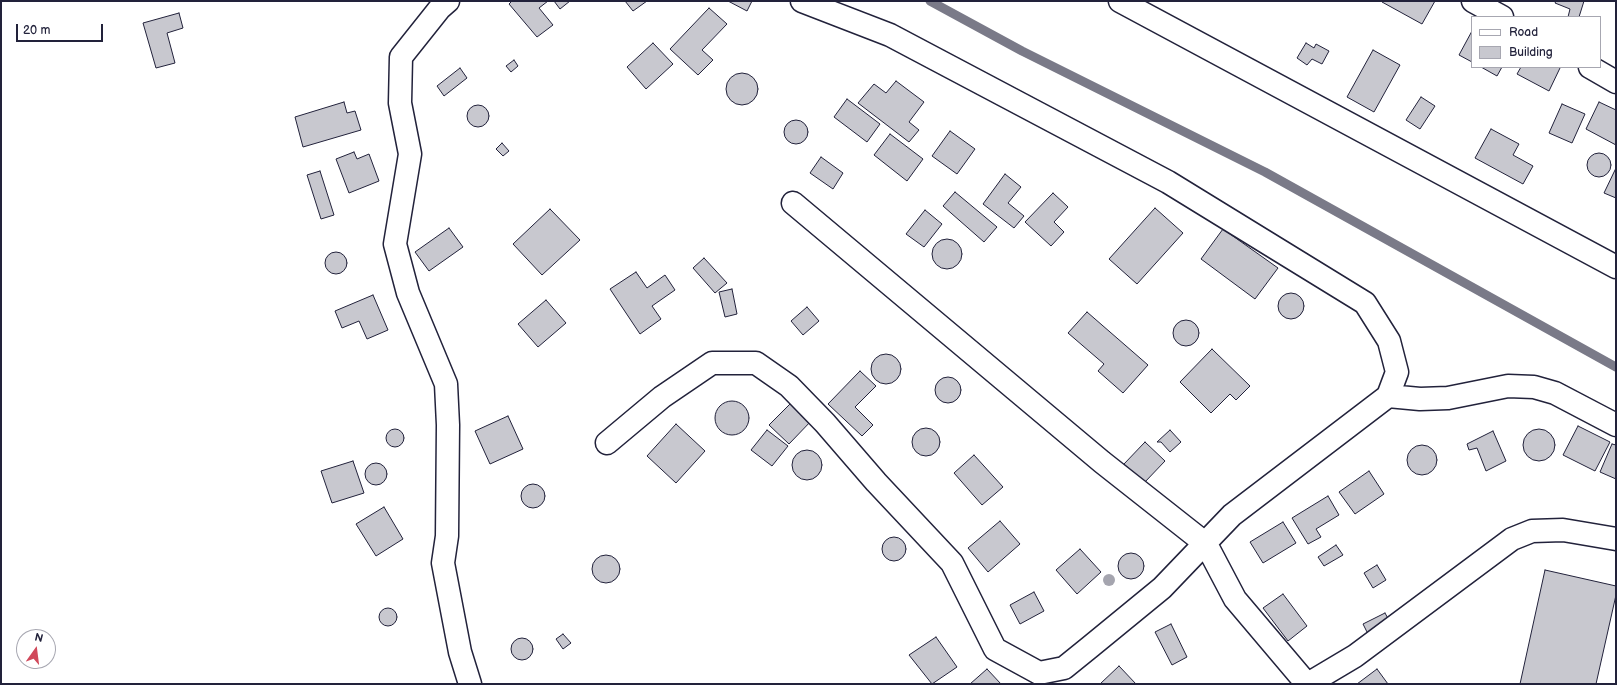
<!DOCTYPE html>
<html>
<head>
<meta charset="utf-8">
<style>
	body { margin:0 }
	#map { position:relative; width:1617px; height:685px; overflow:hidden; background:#fff; font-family:"Balsamiq Sans",sans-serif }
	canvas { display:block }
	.frame { position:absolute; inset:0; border:2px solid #22223b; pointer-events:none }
	.legend { position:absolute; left:1471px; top:16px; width:130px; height:52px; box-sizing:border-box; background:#fff; border:1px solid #a7a7b1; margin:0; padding:5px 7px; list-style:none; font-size:12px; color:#22223b }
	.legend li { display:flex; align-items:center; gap:8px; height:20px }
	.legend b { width:20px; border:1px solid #a7a7b1 }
	.north { position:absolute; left:16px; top:629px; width:40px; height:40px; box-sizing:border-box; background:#fff; border:1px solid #a7a7b1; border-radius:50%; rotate:14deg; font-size:11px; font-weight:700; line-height:16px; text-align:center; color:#22223b }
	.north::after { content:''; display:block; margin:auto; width:14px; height:18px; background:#d1495b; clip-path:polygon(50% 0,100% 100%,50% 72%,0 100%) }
	.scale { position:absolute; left:16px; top:24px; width:87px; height:18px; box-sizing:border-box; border:2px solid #22223b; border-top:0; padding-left:5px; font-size:12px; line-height:14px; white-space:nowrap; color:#22223b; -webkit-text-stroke:3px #fff; paint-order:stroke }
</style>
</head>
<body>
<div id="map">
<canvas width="1617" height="685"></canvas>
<div class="frame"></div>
<ul class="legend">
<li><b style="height:5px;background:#fff"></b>Road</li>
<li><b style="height:11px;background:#c8c8cf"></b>Building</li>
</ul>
<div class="north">N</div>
<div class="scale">20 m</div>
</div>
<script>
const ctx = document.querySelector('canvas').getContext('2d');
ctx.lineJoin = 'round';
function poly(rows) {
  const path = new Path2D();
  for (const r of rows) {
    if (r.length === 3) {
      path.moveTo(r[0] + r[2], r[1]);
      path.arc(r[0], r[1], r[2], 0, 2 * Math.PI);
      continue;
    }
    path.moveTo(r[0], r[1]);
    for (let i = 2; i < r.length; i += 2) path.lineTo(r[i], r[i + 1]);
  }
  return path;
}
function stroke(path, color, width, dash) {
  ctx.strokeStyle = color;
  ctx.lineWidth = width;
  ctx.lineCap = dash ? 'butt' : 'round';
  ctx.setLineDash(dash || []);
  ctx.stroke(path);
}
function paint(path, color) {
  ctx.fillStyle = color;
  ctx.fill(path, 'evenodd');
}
const stream = poly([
	[930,1,1022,51,1265,172,1616,367]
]);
const building = poly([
	[512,1,548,1,539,8,553,25,537,37,509,4,512,1],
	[554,1,570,1,560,9,554,1],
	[625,1,647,1,633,11,625,1],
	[728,1,752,1,747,11,728,1],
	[1382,1,1435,1,1422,24,1382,2,1382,1],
	[1556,1,1584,1,1579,17,1568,17,1570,9,1555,3,1556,1],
	[709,8,727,24,702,50,713,60,698,75,670,49,709,8],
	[179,13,183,28,167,33,175,63,156,68,143,23,179,13],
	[1472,31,1472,62,1459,55,1472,31],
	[653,43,673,64,646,89,627,67,653,43],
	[1306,43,1314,48,1316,44,1329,51,1322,64,1312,59,1307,65,1297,58,1306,43],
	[1373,50,1400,65,1374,112,1347,97,1373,50],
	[514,60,518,66,511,72,506,66,514,60],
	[1481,67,1502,67,1497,76,1481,67],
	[1521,67,1559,67,1560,68,1549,91,1517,74,1521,67],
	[460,68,467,78,444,96,437,86,460,68],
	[742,89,16],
	[896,81,924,102,909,122,919,130,909,142,858,103,874,84,886,93,896,81],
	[1421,97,1435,106,1420,129,1406,120,1421,97],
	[847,99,880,124,867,142,834,117,847,99],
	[344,102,347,113,355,111,361,130,303,147,295,117,344,102],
	[1599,102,1616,110,1616,145,1586,129,1599,102],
	[1562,104,1585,114,1572,143,1549,133,1562,104],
	[478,116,11],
	[796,132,12],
	[1491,129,1519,144,1513,155,1533,166,1523,184,1475,158,1491,129],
	[950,131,975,149,957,174,932,156,950,131],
	[890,134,923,159,907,181,874,155,890,134],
	[502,143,509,151,503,156,496,149,502,143],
	[354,152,357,159,369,154,379,181,349,193,336,159,354,152],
	[1599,165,12],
	[821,157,843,173,833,189,810,173,821,157],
	[1616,168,1616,198,1604,193,1616,168],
	[320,171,334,215,321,219,307,175,320,171],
	[1005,174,1021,187,1008,203,1024,216,1014,228,983,204,1005,174],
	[955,192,997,227,984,242,943,206,955,192],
	[1053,193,1068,207,1054,222,1064,232,1051,246,1025,222,1053,193],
	[1155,208,1183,233,1137,284,1109,259,1155,208],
	[550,209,580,240,542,275,513,244,550,209],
	[925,210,942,224,924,247,906,234,925,210],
	[449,228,463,247,429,271,415,252,449,228],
	[1223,229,1278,268,1255,299,1201,259,1223,229],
	[947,254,15],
	[336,263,11],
	[704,258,727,283,715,293,693,268,704,258],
	[636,272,647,288,665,275,675,290,652,306,661,319,640,334,610,289,636,272],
	[732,289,737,314,725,317,719,292,732,289],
	[1291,306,13],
	[373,295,388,330,367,339,359,321,342,328,335,311,373,295],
	[546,300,566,323,538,347,518,324,546,300],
	[807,307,819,321,803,335,791,321,807,307],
	[1087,312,1148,365,1123,393,1098,371,1104,364,1068,333,1087,312],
	[1186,333,13],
	[1212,349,1250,386,1236,400,1230,394,1211,413,1180,382,1212,349],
	[886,369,15],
	[860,371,876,386,855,407,873,425,862,436,828,404,860,371],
	[948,390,13],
	[794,400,813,419,789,444,769,425,794,400],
	[732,418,17],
	[508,416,523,449,490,464,475,431,508,416],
	[676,424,705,451,676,483,647,456,676,424],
	[1578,426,1610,442,1595,471,1563,455,1578,426],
	[926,442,14],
	[1539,445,16],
	[395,438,9],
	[767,430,788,446,772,466,751,450,767,430],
	[1170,430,1181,442,1170,452,1161,442,1157,442,1170,430],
	[1493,431,1506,461,1486,471,1477,448,1469,450,1467,444,1493,431],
	[1145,442,1165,461,1144,483,1124,464,1145,442],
	[1612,444,1616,445,1616,479,1600,472,1612,444],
	[1422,460,15],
	[807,465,15],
	[974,455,1003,487,982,505,954,473,974,455],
	[353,461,364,493,332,503,321,471,353,461],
	[376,474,11],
	[1369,471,1384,494,1355,514,1339,492,1369,471],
	[533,496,12],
	[1328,496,1339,515,1316,529,1321,537,1308,544,1292,518,1328,496],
	[384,507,403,539,376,556,356,524,384,507],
	[1000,521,1020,544,988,572,968,548,1000,521],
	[1283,522,1296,543,1263,563,1250,542,1283,522],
	[894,549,12],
	[1336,545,1343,555,1324,566,1318,557,1336,545],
	[1080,549,1101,572,1077,594,1056,570,1080,549],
	[1131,566,13],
	[606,569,14],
	[1377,565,1386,580,1373,588,1364,573,1377,565],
	[1545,570,1616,586,1616,595,1596,684,1520,684,1545,570],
	[1034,592,1044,611,1020,624,1010,605,1034,592],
	[1283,594,1307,626,1288,641,1263,608,1283,594],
	[388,617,9],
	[1385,613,1390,622,1368,634,1363,624,1385,613],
	[1171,624,1187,657,1172,665,1155,632,1171,624],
	[563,634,571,643,563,649,556,639,563,634],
	[936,637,957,667,932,684,909,655,936,637],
	[522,649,11],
	[1119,666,1136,684,1100,684,1119,666],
	[987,669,1001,684,970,684,987,669],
	[1377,669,1388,684,1357,684,1377,669]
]);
const minor = poly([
	[448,1,440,8,401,57,400,103,410,154,395,244,408,293,446,384,448,425,447,536,443,563,460,652,470,684],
	[1120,1,1616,267],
	[1473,1,1502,17],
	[1590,67,1616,82],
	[793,203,1102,462,1206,544,1235,599,1307,684],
	[1388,396,1420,399,1448,398,1508,386,1534,387,1555,393,1616,425],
	[607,443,662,397,712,363,756,363,789,386,825,423,876,482,952,563,995,649,1039,673,1064,668,1090,647,1162,588,1232,515,1388,396,1397,372,1389,341,1365,303,1168,182,890,35,802,1],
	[1308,684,1355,656,1512,539,1532,531,1563,530,1616,539]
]);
const trees = [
	[1109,580]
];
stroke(stream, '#7a7a88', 9);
paint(building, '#c8c8cf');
stroke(building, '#22223b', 1);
stroke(minor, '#22223b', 25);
stroke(minor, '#fff', 22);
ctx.fillStyle = '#a5a5af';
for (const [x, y] of trees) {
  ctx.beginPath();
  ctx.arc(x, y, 6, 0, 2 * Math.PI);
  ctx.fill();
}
</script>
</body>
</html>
